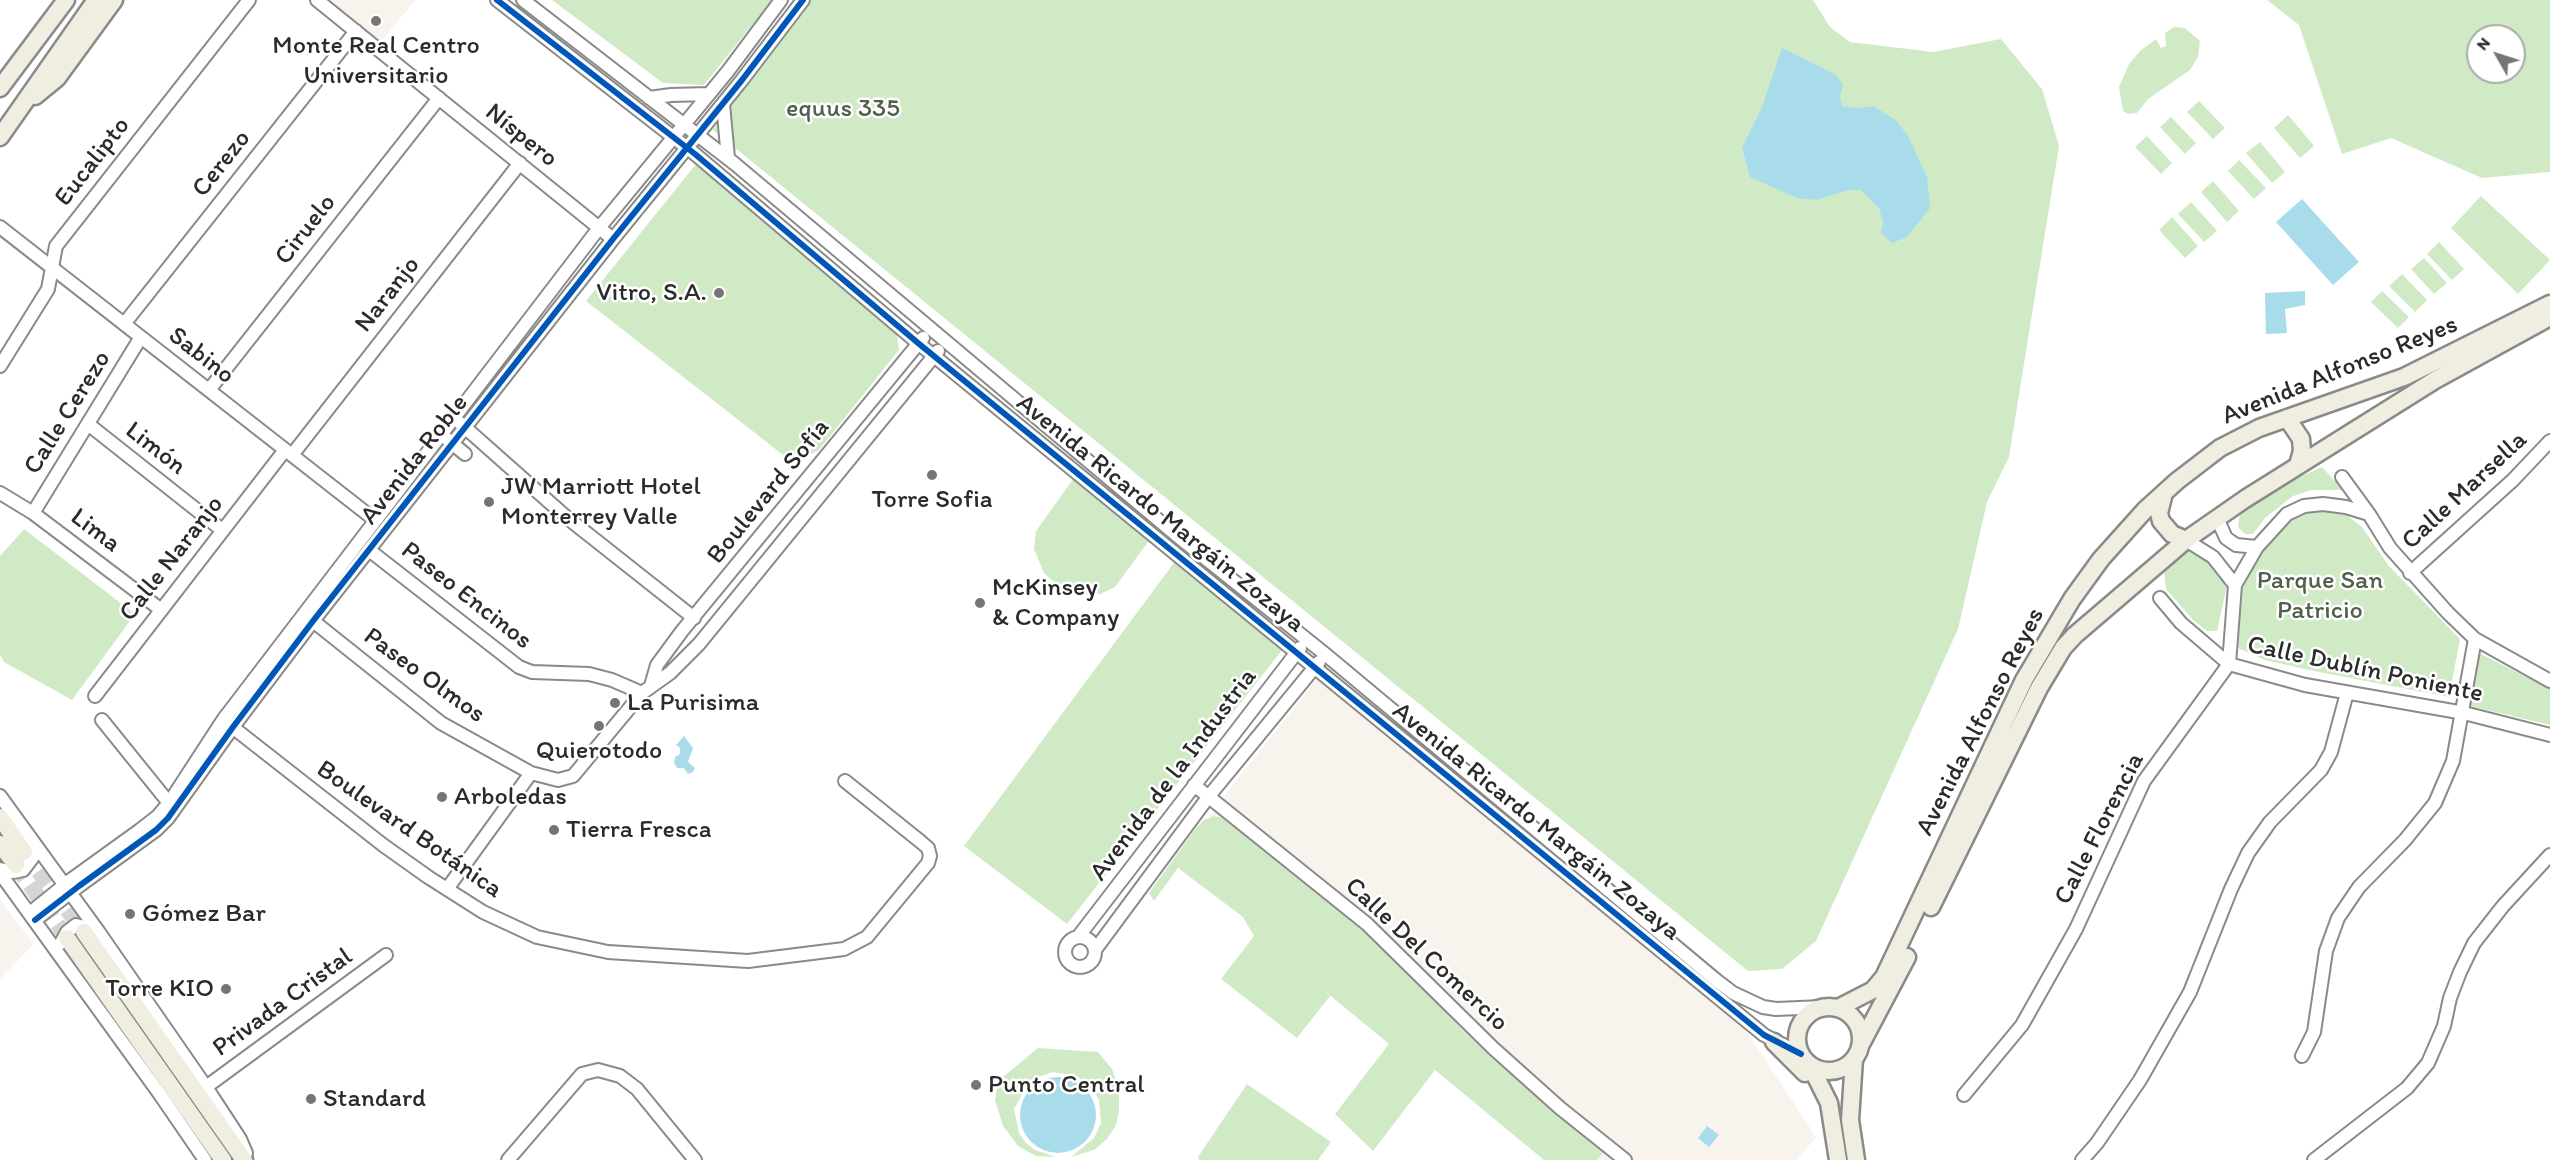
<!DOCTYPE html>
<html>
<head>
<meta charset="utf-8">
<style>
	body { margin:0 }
	#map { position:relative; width:2550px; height:1160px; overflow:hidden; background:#fff; font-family:Itim,sans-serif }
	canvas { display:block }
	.north { position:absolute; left:2466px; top:24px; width:60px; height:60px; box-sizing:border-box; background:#fff; border:2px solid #aaa; border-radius:50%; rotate:309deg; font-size:16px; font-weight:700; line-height:24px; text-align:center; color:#2b2b2b }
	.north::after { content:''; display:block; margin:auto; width:21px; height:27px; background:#757575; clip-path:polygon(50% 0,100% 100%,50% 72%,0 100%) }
</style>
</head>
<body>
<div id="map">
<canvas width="2550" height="1160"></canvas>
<div class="north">N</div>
</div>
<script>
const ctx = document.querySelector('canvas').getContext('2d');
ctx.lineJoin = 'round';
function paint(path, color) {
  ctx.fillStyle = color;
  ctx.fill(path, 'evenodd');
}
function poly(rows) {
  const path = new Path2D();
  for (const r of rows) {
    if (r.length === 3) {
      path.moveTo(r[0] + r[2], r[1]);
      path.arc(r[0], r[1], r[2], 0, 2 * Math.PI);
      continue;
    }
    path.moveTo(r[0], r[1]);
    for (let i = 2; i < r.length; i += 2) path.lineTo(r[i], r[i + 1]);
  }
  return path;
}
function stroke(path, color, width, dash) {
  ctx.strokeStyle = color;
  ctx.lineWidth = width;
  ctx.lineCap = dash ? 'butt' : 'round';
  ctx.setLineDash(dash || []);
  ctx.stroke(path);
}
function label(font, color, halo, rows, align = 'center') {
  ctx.font = font + ' Itim,sans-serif';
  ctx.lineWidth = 5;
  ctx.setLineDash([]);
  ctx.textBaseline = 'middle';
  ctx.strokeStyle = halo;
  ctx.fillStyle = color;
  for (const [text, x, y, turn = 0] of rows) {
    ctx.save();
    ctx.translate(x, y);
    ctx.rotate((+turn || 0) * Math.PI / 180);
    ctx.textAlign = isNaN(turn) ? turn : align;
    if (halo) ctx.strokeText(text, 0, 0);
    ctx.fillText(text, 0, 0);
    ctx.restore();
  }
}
const built = poly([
	[327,0,415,0,381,42],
	[1317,679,1741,1023,1816,1137,1797,1160,1547,1160,1180,860,1224,796],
	[0,900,34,944,0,979]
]);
const green = poly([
	[552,0,772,0,704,85,663,83],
	[812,0,1813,0,1830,27,1850,42,1933,52,2001,39,2042,89,2059,146,2009,457,1987,502,1958,629,1816,941,1782,969,1748,971,713,130],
	[2267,0,2550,0,2550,172,2482,178,2391,138,2342,154,2299,25],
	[2478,36,2514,36,2514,72,2478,72],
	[2174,27,2185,28,2200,41,2198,57,2190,70,2148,99,2137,113,2128,114,2123,111,2119,87,2129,64,2140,51,2156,39,2161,48,2166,46,2165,33],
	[2199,101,2225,128,2213,139,2187,112],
	[2288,115,2314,146,2300,158,2274,128],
	[2171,117,2196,143,2185,154,2160,127],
	[2147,136,2172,163,2161,174,2135,147],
	[2260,142,2285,172,2272,183,2246,153],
	[2239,160,2266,188,2254,199,2228,171],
	[696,164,896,325,899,350,819,450,801,459,787,458,586,301],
	[2213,181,2239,211,2227,222,2201,192],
	[2481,196,2550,260,2518,294,2451,228],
	[2191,202,2217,231,2204,242,2178,214],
	[2172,217,2198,246,2185,258,2159,230],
	[2439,242,2464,269,2452,280,2427,254],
	[2424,258,2447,283,2434,294,2411,269],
	[2402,274,2427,300,2415,312,2389,286],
	[2382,291,2409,317,2398,328,2371,302],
	[2322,467,2343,490,2312,490,2293,496,2265,518,2253,534,2245,534,2238,527,2240,512,2289,482],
	[1076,475,1151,538,1115,587,1100,594,1082,595,1067,591,1055,583,1044,573,1034,549,1036,531],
	[2325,508,2345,514,2362,527,2388,565,2460,639,2449,697,2314,671,2265,660,2238,648,2239,613,2244,582,2260,554,2280,529,2302,512],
	[24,529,135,614,72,700,4,662,0,655,0,556],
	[2190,550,2217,566,2227,586,2217,631,2207,631,2193,620,2166,589,2164,571],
	[1176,560,1286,645,1067,924,964,846],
	[2479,653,2550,689,2550,725,2470,706],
	[1214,816,1223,818,1327,899,1397,960,1462,1030,1495,1061,1605,1150,1597,1160,1544,1160,1435,1070,1373,1151,1335,1114,1389,1044,1326,992,1330,996,1297,1038,1221,979,1254,936,1243,917,1178,868,1154,901,1149,893,1196,828,1204,820],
	[1038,1048,1098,1052,1112,1069,1119,1088,1119,1111,1116,1125,1107,1139,1094,1150,1071,1157,1094,1138,1101,1123,1099,1100,1094,1091,1077,1076,1053,1072,1038,1077,1028,1084,1014,1109,1019,1133,1026,1143,1035,1150,1056,1157,1036,1156,1018,1146,1003,1126,995,1100,998,1081],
	[1247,1084,1331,1142,1318,1160,1199,1160,1198,1157]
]);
const water = poly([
	[1782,48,1835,74,1843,85,1840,96,1842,106,1857,108,1873,106,1896,120,1908,136,1927,177,1930,208,1907,237,1892,243,1881,233,1883,223,1879,208,1861,190,1848,190,1816,200,1797,198,1750,177,1742,148,1762,107],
	[2302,199,2359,262,2333,285,2276,222],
	[2305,291,2305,305,2285,309,2287,333,2266,334,2265,293],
	[684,736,693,748,688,762,695,768,693,772,688,774,684,768,677,768,674,763,675,757,680,754,680,748,676,745],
	[1058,1115,38],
	[1707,1126,1719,1135,1709,1147,1698,1138]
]);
const majorTunnel = poly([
	[24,852,84,932],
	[16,865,67,938]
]);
const minor = poly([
	[317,0,613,239],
	[497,0,695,154,918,343,1764,1035,1801,1054],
	[523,0,735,164,1175,534,1325,654,1716,980,1733,993,1763,1007,1776,1009,1823,1007],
	[649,98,671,95,709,94],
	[723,104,728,158],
	[0,227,375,520],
	[124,324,356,31],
	[0,366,48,289,56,246,249,0],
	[209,390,439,98],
	[460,423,565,516,694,618],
	[88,424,222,530],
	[447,439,465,454],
	[292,455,520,163],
	[2342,477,2369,514,2390,548,2448,613,2475,639,2550,681],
	[0,493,33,513,160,609],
	[33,513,141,337],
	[2217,518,2226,538,2236,545,2257,547],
	[2186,540,2213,557,2235,585],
	[369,550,519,667,532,672,589,674,612,680,642,693],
	[2410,573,2513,480,2550,441],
	[2160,598,2181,623,2229,664,2305,685,2464,713,2550,735],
	[313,621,441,723,531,773,558,780,573,776,642,693,670,673,699,644,938,351],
	[651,686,657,665,682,631,923,338],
	[95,696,285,450],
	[102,720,169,803],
	[226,722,383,845,428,877,483,912,537,937,608,952,748,961,844,949,867,937,928,863,930,856,928,848,921,842,845,781],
	[1194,785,1367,924,1493,1048,1560,1108,1625,1160],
	[0,796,98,931,206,1087,240,1139,246,1153],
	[0,869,13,872,23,870,33,857,32,841],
	[0,873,159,1093,205,1160],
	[447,889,531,773],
	[30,913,72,879,140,830,158,816,169,803,223,720,599,228,728,71,781,0],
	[35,920,79,886,156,830,168,818,233,727,313,621,613,239,742,80,803,0],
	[1078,937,1300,648],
	[1080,952,15],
	[61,943,67,932,76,925,94,929],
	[1095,950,1209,796,1319,662],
	[2302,1056,2314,1032,2326,951,2338,918,2359,887,2405,840,2435,803,2453,761,2475,639],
	[206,1087,386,955],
	[1964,1095,2022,1025,2076,929,2144,781,2229,664,2235,585,2257,547,2287,514,2304,506,2323,504,2346,507,2369,514],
	[508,1160,582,1074,598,1070,620,1076,637,1089,695,1160],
	[2082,1160,2097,1143,2140,1080,2190,992,2231,889,2248,853,2270,822,2321,770,2331,752,2347,693],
	[2314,1160,2407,1088,2428,1063,2444,1026,2450,998,2460,972,2474,943,2503,906,2550,855]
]);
const major = poly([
	[0,88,66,0],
	[35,96,57,78,114,0],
	[0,137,96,0],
	[2287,418,2301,439,2302,451,2298,465],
	[2164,493,2159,513,2161,521,2172,534,2186,540],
	[0,817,24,852],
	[0,844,16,865],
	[1931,907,2039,688,2063,648,2075,635,2186,540,2245,499,2435,380,2550,317],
	[84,932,244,1160],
	[67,938,223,1160],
	[1829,1039,32],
	[1838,1008,1873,990,1884,977,2024,680,2072,599,2101,559,2145,510,2177,481,2220,448,2259,428,2404,377,2550,304],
	[1774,1042,1805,1073],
	[1861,1044,1907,957],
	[1854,1059,1850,1120,1856,1160],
	[1810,1065,1829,1103,1838,1160]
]);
const cycleway = poly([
	[497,0,695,154,918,343,1764,1035,1801,1054],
	[35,920,79,886,156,830,168,818,233,727,313,621,613,239,742,80,803,0]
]);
const markers = [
	[376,21,6,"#757575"],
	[719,293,6,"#757575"],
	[932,475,6,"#757575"],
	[489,502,6,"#757575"],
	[980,603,6,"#757575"],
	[615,703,6,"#757575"],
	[599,726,6,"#757575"],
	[442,797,6,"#757575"],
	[554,830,6,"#757575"],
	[130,914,6,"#757575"],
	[226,989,6,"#757575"],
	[976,1085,6,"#757575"],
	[311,1099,6,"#757575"]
];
const poiNames = [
	["Monte Real Centro",376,46,"center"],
	["Universitario",376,76,"center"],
	["Vitro, S.A.",707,293,"right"],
	["JW Marriott Hotel",501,487],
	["Monterrey Valle",501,517],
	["Torre Sofia",932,500,"center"],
	["McKinsey",992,588],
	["& Company",992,618],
	["La Purisima",627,703],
	["Quierotodo",599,751,"center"],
	["Arboledas",454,797],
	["Tierra Fresca",566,830],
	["Gómez Bar",142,914],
	["Torre KIO",214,989,"right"],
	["Punto Central",988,1085],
	["Standard",323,1099]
];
const parkNames = [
	["equus 335",843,109],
	["Parque San",2320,581],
	["Patricio",2320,611]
];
const streetNames = [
	["Níspero",521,136,39],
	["Eucalipto",93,162,-52],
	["Cerezo",222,164,-52],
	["Ciruelo",306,230,-52],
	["Naranjo",388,295,-52],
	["Sabino",201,356,38],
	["Avenida Alfonso Reyes",2340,371,-22],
	["Calle Cerezo",68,413,-58],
	["Limón",155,449,38],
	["Avenida Roble",415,460,-52],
	["Calle Marsella",2465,491,-43],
	["Boulevard Sofía",769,492,-51],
	["Avenida Ricardo Margáin Zozaya",1160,514,39],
	["Lima",95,531,37],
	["Calle Naranjo",172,559,-52],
	["Paseo Encinos",466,596,38],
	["Calle Dublín Poniente",2365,670,12],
	["Paseo Olmos",424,676,36],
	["Avenida Alfonso Reyes",1981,722,-63],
	["Avenida de la Industria",1174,775,-53],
	["Avenida Ricardo Margáin Zozaya",1536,822,39],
	["Calle Florencia",2100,829,-63],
	["Boulevard Botánica",409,830,35],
	["Calle Del Comercio",1426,955,43],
	["Privada Cristal",283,1003,-36]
];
paint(built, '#f8f3ec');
paint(green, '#d1eac6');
paint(water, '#a8dceb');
stroke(majorTunnel, '#d5d5d5', 16, [16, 8]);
stroke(minor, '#8a8a8a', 16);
stroke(major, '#8a8a8a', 21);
stroke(minor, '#fff', 12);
stroke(major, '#f0ede1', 16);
stroke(cycleway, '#0057b8', 6);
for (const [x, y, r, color] of markers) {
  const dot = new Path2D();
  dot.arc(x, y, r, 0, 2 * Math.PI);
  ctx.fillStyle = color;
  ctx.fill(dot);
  stroke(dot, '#fff', 2);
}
label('26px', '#2b2b2b', '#fff', poiNames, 'left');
label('26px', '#515f4c', '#fff', parkNames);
label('26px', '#2b2b2b', '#fff', streetNames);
</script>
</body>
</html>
